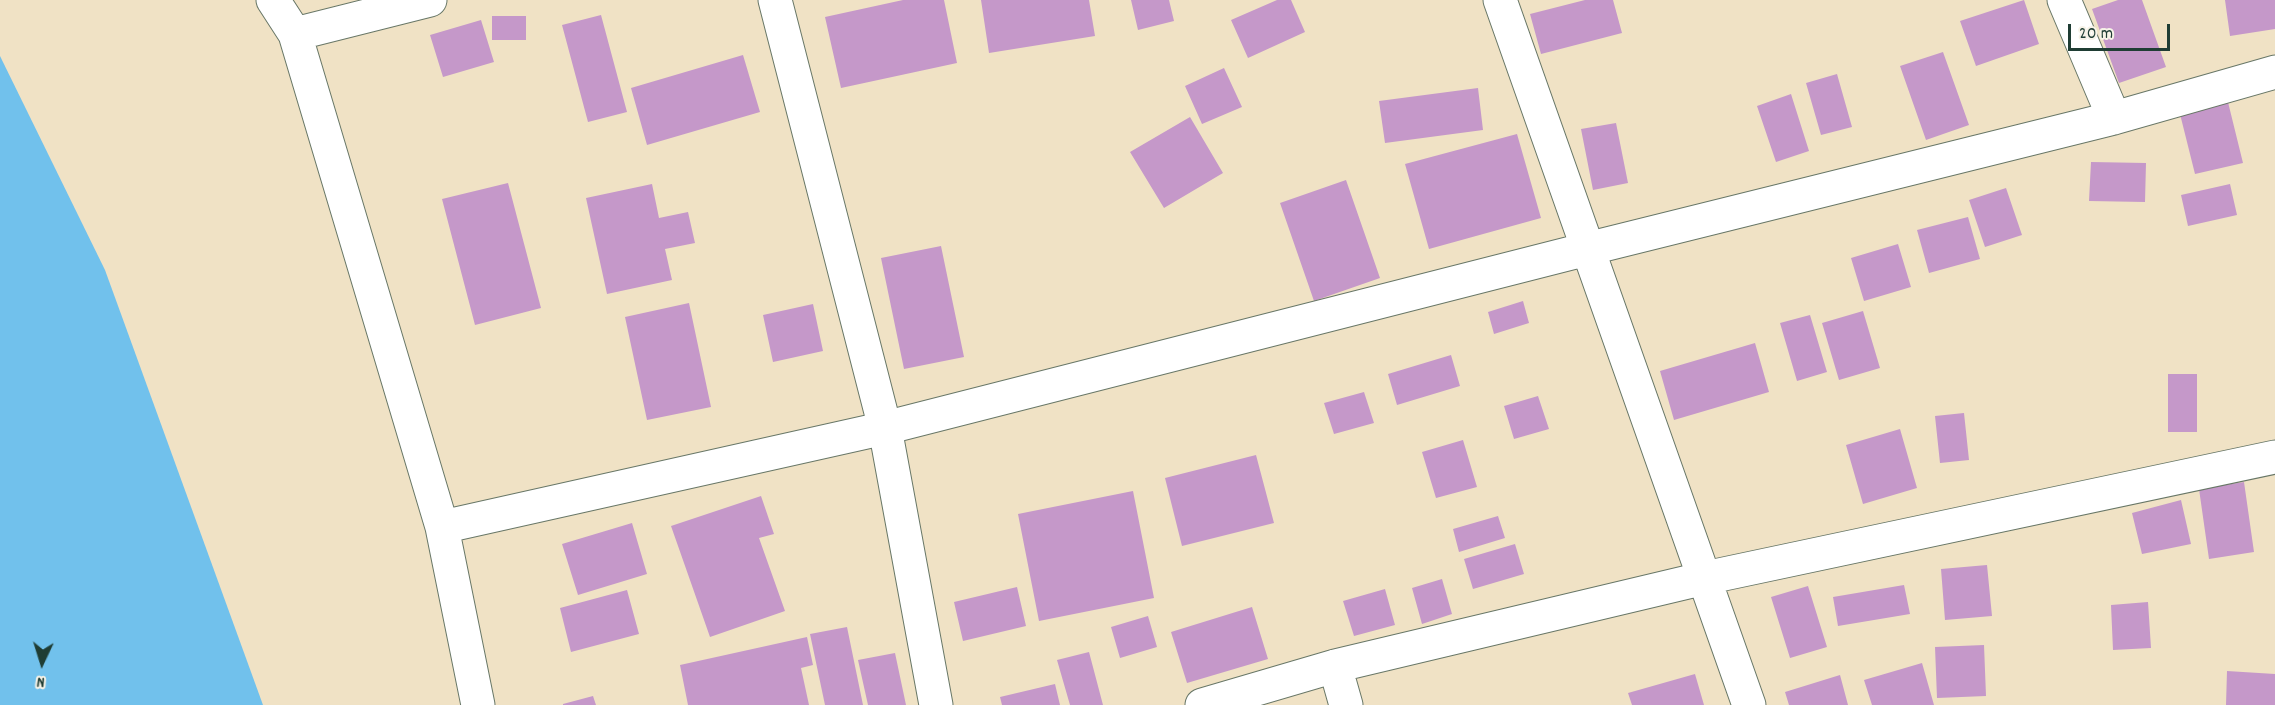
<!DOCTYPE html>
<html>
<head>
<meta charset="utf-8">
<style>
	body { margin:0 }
	#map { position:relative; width:2275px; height:705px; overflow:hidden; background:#f0e2c5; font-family:Dekko,sans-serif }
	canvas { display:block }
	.north { position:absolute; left:12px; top:633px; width:60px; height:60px; -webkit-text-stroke:4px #f7f3e8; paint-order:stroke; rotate:184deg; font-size:16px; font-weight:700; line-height:24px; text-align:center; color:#1f3d34 }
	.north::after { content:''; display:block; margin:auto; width:21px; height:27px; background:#1f3d34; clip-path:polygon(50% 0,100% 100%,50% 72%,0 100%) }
	.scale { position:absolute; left:2068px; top:24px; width:102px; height:27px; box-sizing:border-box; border:3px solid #1f3d34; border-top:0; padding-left:8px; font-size:18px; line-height:21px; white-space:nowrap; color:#1f3d34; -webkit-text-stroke:4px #f7f3e8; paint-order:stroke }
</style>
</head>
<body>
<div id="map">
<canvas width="2275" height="705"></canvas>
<div class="north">N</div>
<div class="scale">20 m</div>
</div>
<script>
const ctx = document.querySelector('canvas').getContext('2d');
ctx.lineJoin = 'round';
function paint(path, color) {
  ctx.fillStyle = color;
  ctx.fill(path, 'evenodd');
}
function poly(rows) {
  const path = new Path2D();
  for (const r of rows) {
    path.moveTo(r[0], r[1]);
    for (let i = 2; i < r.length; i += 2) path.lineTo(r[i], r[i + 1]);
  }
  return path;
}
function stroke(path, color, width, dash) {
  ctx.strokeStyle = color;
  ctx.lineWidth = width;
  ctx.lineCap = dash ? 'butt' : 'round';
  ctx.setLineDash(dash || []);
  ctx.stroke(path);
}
const water = poly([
	[0,56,105,270,263,705,0,705]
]);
const building = poly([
	[903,0,944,0,957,63,841,88,825,17],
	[981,0,1089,0,1095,36,989,53],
	[1131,0,1169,0,1174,21,1138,30],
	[1277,0,1291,0,1305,32,1248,58,1231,20],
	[1585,0,1613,0,1622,33,1541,54,1530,14],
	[2024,0,2039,44,1976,66,1960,21],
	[2118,0,2142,0,2166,67,2119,83,2092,9],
	[2225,0,2275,0,2275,29,2230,36],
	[601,15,627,112,588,122,562,25],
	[492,16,526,16,526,40,492,40],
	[481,20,494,62,443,77,430,35],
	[1943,52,1969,125,1926,140,1900,66],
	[743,55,760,112,647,145,631,88],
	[1224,68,1242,107,1202,124,1185,86],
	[1837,74,1852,127,1821,135,1806,83],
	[1478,88,1483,130,1385,143,1379,101],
	[1791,94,1809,151,1776,162,1757,106],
	[2226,94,2243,163,2195,174,2178,106],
	[1190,117,1223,173,1164,208,1130,152],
	[1616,123,1628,183,1593,190,1581,129],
	[1517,134,1541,218,1429,249,1405,164],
	[2091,162,2146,163,2145,202,2089,201],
	[1346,180,1380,278,1314,301,1280,203],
	[508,183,541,308,475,325,442,199],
	[652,184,659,218,688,212,695,243,665,249,672,280,607,294,586,198],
	[2230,184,2237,215,2188,226,2181,195],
	[2006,188,2022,235,1985,247,1969,200],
	[1968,217,1980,259,1929,273,1917,230],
	[1898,244,1911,287,1864,301,1851,258],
	[941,246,964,357,904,369,881,258],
	[1523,301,1529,323,1494,334,1488,312],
	[689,303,711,407,647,420,625,317],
	[813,304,823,351,773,362,763,315],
	[1863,311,1880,368,1839,380,1822,323],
	[1810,315,1827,372,1797,381,1780,323],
	[1755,343,1769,392,1674,420,1660,371],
	[1451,355,1460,386,1397,405,1388,374],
	[2168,374,2197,374,2197,432,2168,432],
	[1364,392,1374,423,1334,434,1324,403],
	[1538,396,1549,429,1514,439,1504,406],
	[1964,413,1969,460,1940,463,1935,416],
	[1900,429,1917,488,1863,504,1846,445],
	[1463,440,1477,487,1436,498,1422,452],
	[1256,455,1274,523,1182,546,1165,478],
	[2244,482,2254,552,2209,559,2199,489],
	[1133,491,1154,598,1039,621,1018,514],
	[761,496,774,534,759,538,785,611,710,637,671,526],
	[2181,500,2191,544,2142,554,2132,513],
	[1498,516,1505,538,1459,552,1453,529],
	[632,523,647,574,578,595,562,544],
	[1515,544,1524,574,1473,589,1464,559],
	[1987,565,1992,616,1945,620,1941,569],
	[1442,579,1452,614,1422,624,1412,588],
	[1904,585,1910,614,1838,626,1833,597],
	[1808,586,1827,647,1790,658,1771,597],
	[1017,587,1026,626,963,641,954,602],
	[1385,589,1395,625,1354,636,1343,601],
	[627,590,639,634,571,652,560,608],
	[2148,602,2151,648,2113,650,2111,605],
	[1252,607,1268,659,1187,683,1171,632],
	[1148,616,1157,647,1120,658,1111,627],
	[847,627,863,705,825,705,810,634],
	[807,637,813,665,801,668,809,705,688,705,680,665],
	[1984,645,1986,696,1937,698,1935,647],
	[1089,652,1103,705,1070,705,1057,660],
	[895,653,906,705,868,705,858,660],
	[1922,663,1934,705,1872,705,1864,680],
	[2227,671,2275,674,2275,705,2226,705],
	[1695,674,1704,705,1632,705,1628,693],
	[1840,675,1848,705,1789,705,1785,692],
	[1055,684,1060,705,1002,705,1000,697],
	[593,696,596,705,563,705,563,704]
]);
const minor = poly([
	[273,0,295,34,442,527,478,705],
	[775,0,885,428,936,705],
	[1500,0,1749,705],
	[2064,0,2114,118],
	[295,34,430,0],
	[442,527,885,428,1587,249,2114,118,2275,72],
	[1335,666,1346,705],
	[1202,705,1335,666,1705,578,2275,457]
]);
paint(water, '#71c1ec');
paint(building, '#c598c9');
stroke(minor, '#687767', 35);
stroke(minor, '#fff', 33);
</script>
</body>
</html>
